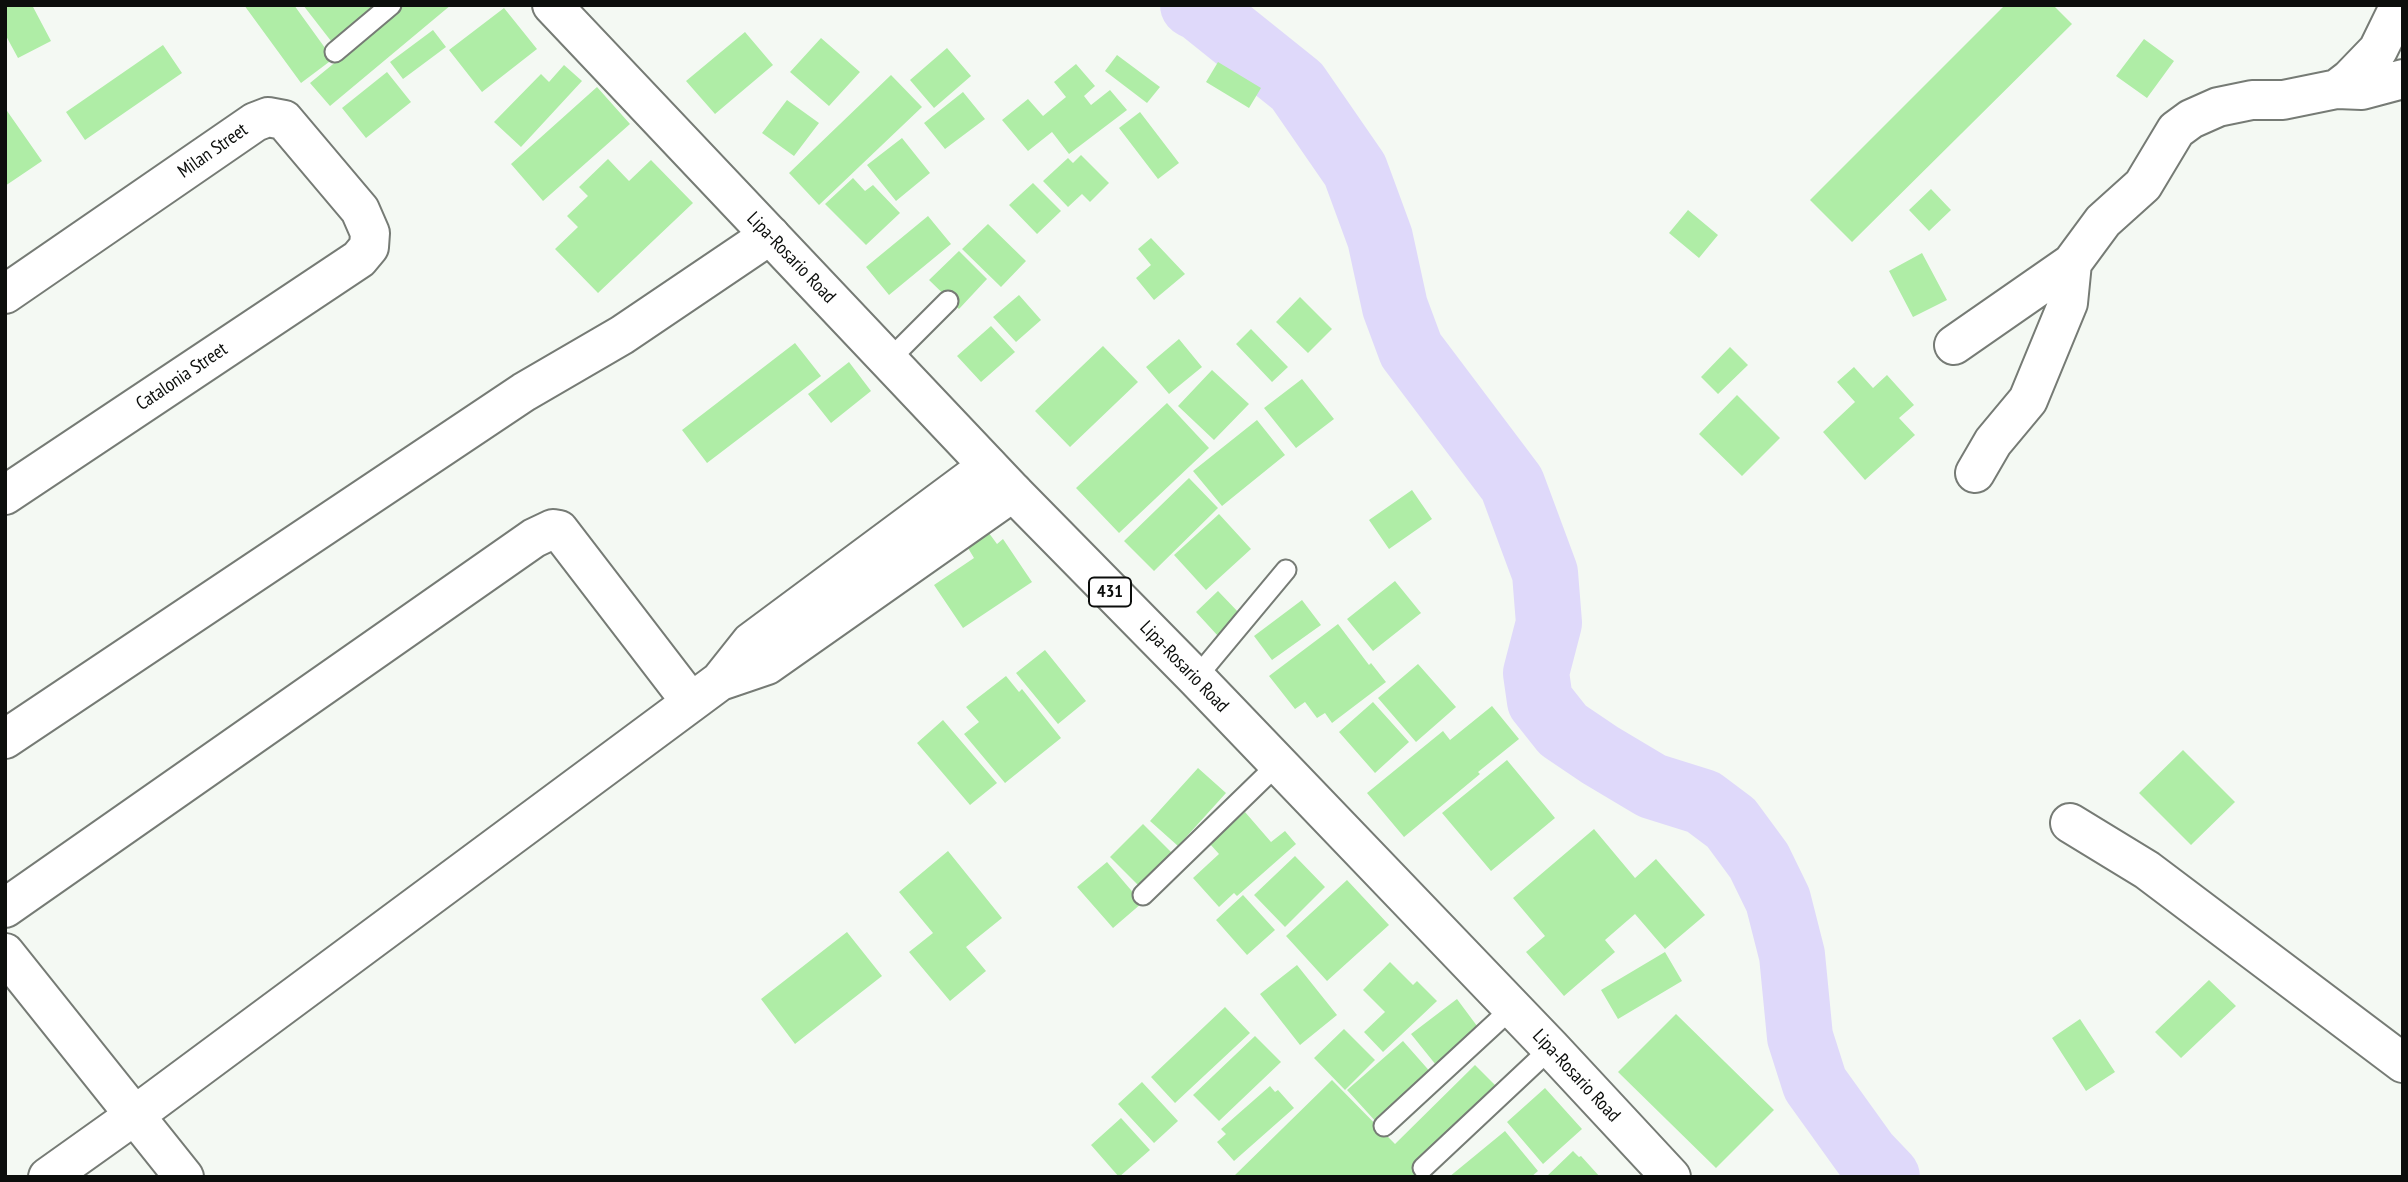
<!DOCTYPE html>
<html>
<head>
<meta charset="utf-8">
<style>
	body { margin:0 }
	#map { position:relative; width:2408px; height:1182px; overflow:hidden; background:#f4f9f3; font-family:"PT Sans Narrow",sans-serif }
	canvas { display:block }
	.frame { position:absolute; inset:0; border:7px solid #0c0e0c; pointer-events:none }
</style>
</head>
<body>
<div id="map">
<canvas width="2408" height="1182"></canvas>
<div class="frame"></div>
</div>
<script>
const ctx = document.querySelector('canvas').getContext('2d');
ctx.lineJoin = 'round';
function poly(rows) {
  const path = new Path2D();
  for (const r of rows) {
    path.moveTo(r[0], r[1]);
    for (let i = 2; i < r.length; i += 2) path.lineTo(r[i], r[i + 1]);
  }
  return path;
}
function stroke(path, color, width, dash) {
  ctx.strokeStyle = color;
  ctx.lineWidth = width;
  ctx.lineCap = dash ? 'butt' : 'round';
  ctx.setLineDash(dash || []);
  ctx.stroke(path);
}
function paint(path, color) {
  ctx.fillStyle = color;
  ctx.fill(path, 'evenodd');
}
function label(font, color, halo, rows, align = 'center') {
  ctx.font = font + ' "PT Sans Narrow",sans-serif';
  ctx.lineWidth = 7;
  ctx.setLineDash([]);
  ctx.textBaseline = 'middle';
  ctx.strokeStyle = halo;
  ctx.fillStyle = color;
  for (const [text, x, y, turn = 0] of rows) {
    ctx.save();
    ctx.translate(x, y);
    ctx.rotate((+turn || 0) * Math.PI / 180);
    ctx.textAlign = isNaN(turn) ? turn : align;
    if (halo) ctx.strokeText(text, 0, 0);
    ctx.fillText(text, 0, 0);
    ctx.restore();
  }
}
const river = poly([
	[1193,5,1201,9,1297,86,1355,170,1380,238,1395,307,1411,350,1512,484,1545,573,1549,623,1536,673,1540,701,1563,730,1600,755,1652,786,1703,802,1731,823,1759,861,1778,900,1792,955,1800,1037,1815,1084,1866,1155,1887,1177]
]);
const building = poly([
	[5,5,32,5,51,41,18,58,5,34],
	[244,5,294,5,333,59,301,83],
	[303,5,379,5,331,41],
	[405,5,451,5,330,106,310,83],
	[2005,5,2053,5,2072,24,1852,242,1810,200],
	[504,8,537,49,482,92,449,50],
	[433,30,446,47,403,79,390,62],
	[745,32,773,65,715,114,686,81],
	[821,38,860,72,829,106,790,72],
	[2144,39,2174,61,2147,98,2116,76],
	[163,45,182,73,85,140,66,112],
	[947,48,971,76,934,108,910,80],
	[1117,55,1160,87,1147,103,1105,71],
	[1218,62,1261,88,1249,108,1206,82],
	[1076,64,1095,86,1084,96,1091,105,1110,90,1127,110,1069,154,1052,132,1028,151,1002,120,1028,99,1043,116,1066,97,1054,82],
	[564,65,582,81,521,147,494,122,541,74,549,82],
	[387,72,411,102,366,138,342,108],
	[891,75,922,107,819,205,789,173],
	[597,87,630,124,543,201,511,164],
	[963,92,985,119,945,149,924,123],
	[787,100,819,123,794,156,762,133],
	[5,108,42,161,5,186],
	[1140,112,1179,163,1158,179,1119,128],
	[902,138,930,173,896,201,867,165],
	[1081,155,1109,183,1090,202,1082,194,1068,207,1043,181,1068,158,1073,163],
	[608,159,629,181,651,160,693,203,598,293,555,249,578,227,567,216,588,196,579,187],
	[853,178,865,191,873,185,900,213,866,245,825,204],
	[1033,183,1061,211,1037,234,1009,205],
	[1931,189,1951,210,1929,231,1909,210],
	[1688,210,1718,235,1699,258,1669,233],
	[928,216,951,244,889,295,866,267],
	[988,224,1026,261,1001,287,962,249],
	[1151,238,1185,274,1154,300,1136,278,1151,265,1138,249],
	[959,251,987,279,959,309,929,280],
	[1922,253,1947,300,1913,317,1889,271],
	[1019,295,1041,320,1016,342,993,317],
	[1300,297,1332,329,1308,353,1276,322],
	[991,326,1015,352,981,382,957,356],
	[1251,329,1288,367,1272,382,1236,344],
	[1179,339,1202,367,1169,394,1146,367],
	[795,343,821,376,707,463,682,430],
	[1103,346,1138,382,1070,447,1035,411],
	[1730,347,1748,365,1718,394,1701,377],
	[849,362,871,391,831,423,808,394],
	[1854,367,1873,388,1887,375,1914,405,1899,418,1915,435,1865,480,1823,432,1855,402,1837,382],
	[1212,370,1249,404,1214,440,1178,406],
	[1302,379,1334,419,1296,448,1264,408],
	[1737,395,1780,438,1742,476,1699,434],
	[1167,403,1209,448,1119,533,1076,488],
	[1257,420,1285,455,1222,506,1193,471],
	[1189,478,1218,508,1154,571,1124,541],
	[1412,490,1432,519,1389,549,1369,520],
	[1219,514,1251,549,1206,590,1174,555],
	[986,529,997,544,1003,539,1032,582,963,628,934,585,974,558,965,543],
	[1395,581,1421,613,1373,651,1347,619],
	[1218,591,1241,615,1218,636,1196,612],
	[1302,600,1321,625,1272,660,1254,636],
	[1338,624,1369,665,1371,663,1386,682,1332,723,1325,713,1317,718,1305,702,1295,709,1269,676],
	[1045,650,1086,701,1058,724,1016,673],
	[1418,664,1456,707,1416,742,1378,698],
	[1006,676,1019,692,1022,689,1061,738,1005,783,964,734,979,722,966,707],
	[1373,702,1409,742,1375,773,1339,732],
	[1492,706,1519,739,1478,772,1480,774,1404,837,1367,793,1443,731,1450,740],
	[943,720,997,783,970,805,917,743],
	[2183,750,2235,802,2191,845,2139,793],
	[1507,760,1555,818,1491,871,1442,813],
	[1198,768,1226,793,1178,846,1150,821],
	[1245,812,1271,842,1285,831,1296,844,1237,896,1234,893,1219,907,1193,878,1219,854,1210,844],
	[1143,824,1173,854,1140,887,1110,857],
	[1594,829,1635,878,1656,859,1705,915,1665,949,1635,914,1605,940,1615,952,1564,996,1526,952,1545,936,1513,898],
	[948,851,1002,918,966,947,986,971,950,1001,909,952,933,933,899,892],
	[1295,856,1325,887,1285,927,1254,895],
	[1107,862,1142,903,1113,928,1077,887],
	[1347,880,1389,925,1327,981,1286,936],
	[1243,895,1275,930,1247,955,1216,920],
	[847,932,882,976,795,1044,761,999],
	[1665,952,1682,981,1618,1019,1601,990],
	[1390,962,1413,985,1417,981,1437,1001,1383,1052,1364,1032,1385,1012,1363,990],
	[1297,965,1337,1015,1300,1045,1260,994],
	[2209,980,2236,1006,2181,1058,2155,1032],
	[1457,999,1480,1030,1436,1065,1411,1034],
	[1225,1007,1250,1033,1175,1103,1151,1077],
	[1676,1014,1774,1110,1716,1168,1618,1072],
	[2080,1019,2115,1072,2086,1091,2052,1038],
	[1344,1029,1375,1060,1345,1090,1314,1058],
	[1255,1036,1281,1062,1219,1121,1193,1095],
	[1403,1041,1433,1075,1378,1124,1347,1090],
	[1475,1065,1498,1088,1418,1166,1429,1177,1233,1177,1332,1080,1395,1144],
	[1142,1082,1178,1121,1154,1143,1118,1104],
	[1270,1086,1275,1092,1278,1090,1294,1108,1234,1161,1217,1142,1226,1134,1221,1129],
	[1545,1088,1582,1129,1543,1164,1507,1122],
	[1121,1118,1150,1150,1119,1177,1091,1145],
	[1505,1131,1538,1171,1531,1177,1449,1177],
	[1573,1151,1579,1157,1581,1156,1600,1177,1546,1177]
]);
const service = poly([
	[335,52,391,5],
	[889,360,948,301],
	[1196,678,1286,570],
	[1143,895,1278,764],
	[1384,1126,1512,1008],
	[1423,1168,1551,1048]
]);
const minor = poly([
	[2337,89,2362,90,2403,79],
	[5,294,255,122,268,117,284,120,360,210,370,233,369,247,359,259,5,495],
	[1954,345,2072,263,2103,221,2143,185,2176,130,2191,119,2218,107,2252,100,2283,100,2337,89,2350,79,2378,50,2400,5],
	[1975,473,1993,442,2028,400,2068,303,2072,263],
	[720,681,767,665,1013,492],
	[5,739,524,392,622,335,770,235],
	[2070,823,2147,870,2403,1063],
	[5,908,534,538,553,529,559,530,691,702],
	[5,953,184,1177],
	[48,1177,135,1115,720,681,751,642,988,466]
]);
const primary = poly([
	[552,5,1013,492,1196,678,1551,1048,1671,1177]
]);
const shields = [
	[1110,592,42]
];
const shieldNames = [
	["431",1110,592]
];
const streetNames = [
	["Milan Street",213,151,-35],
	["Lipa-Rosario Road",791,258,46],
	["Catalonia Street",182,377,-34],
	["Lipa-Rosario Road",1184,667,46],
	["Lipa-Rosario Road",1576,1076,47]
];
stroke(river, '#dfd9fa', 66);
paint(building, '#afeda6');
stroke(service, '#767b75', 23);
stroke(minor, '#767b75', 42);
stroke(primary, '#767b75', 42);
stroke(service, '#fff', 19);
stroke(minor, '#fff', 38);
stroke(primary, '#fff', 38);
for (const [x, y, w] of shields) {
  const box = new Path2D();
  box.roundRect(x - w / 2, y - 14.5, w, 29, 5);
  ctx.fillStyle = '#fff';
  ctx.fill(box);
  stroke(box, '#0c0e0c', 2);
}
label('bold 18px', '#0c0e0c', null, shieldNames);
label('19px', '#0c0e0c', '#fff', streetNames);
</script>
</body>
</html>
